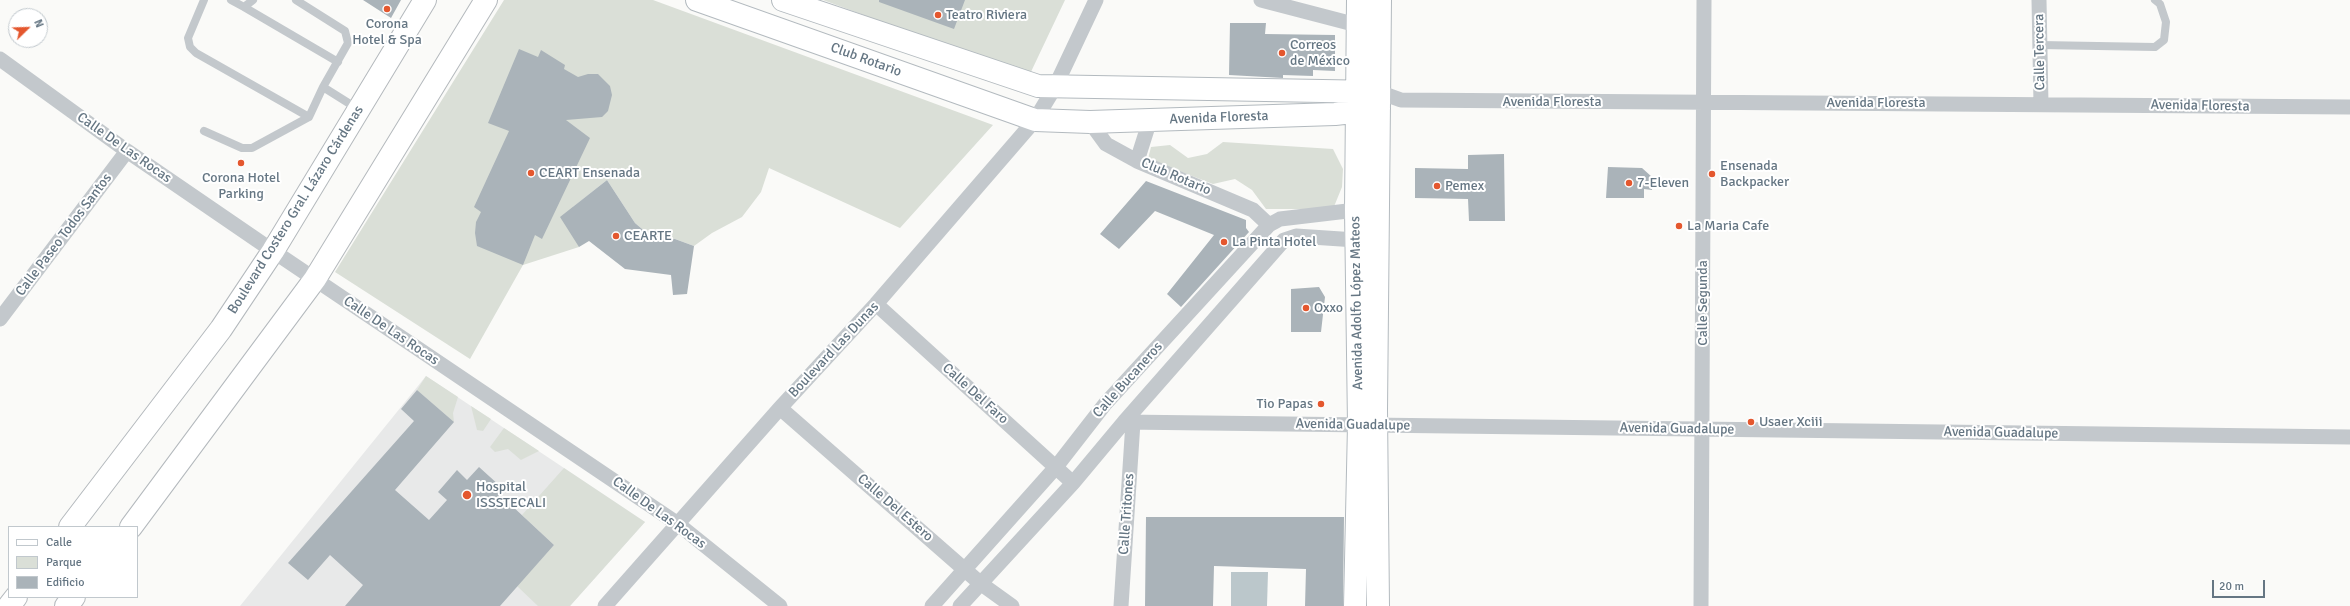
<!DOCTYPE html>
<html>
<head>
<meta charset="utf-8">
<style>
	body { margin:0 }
	#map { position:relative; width:2350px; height:606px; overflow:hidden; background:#fafaf8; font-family:Signika,sans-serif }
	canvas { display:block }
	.legend { position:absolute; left:8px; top:526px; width:130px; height:72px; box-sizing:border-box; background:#fff; border:1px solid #c1c8cd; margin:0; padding:5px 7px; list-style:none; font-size:12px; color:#657683 }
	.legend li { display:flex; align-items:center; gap:8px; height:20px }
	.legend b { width:20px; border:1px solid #c1c8cd }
	.north { position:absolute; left:8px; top:8px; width:40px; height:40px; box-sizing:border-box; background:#fff; border:1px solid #c1c8cd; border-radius:50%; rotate:67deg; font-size:11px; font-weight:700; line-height:16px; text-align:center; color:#657683 }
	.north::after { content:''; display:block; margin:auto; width:14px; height:18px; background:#e4572e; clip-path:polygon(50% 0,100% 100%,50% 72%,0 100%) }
	.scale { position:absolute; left:2212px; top:580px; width:53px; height:18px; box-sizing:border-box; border:2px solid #657683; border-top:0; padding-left:5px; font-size:12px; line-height:14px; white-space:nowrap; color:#657683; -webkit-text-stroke:3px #fff; paint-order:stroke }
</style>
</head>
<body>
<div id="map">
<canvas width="2350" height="606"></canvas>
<ul class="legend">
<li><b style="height:5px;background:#fff"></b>Calle</li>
<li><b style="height:11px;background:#dadfd7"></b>Parque</li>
<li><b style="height:11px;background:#aab3b9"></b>Edificio</li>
</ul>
<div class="north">N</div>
<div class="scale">20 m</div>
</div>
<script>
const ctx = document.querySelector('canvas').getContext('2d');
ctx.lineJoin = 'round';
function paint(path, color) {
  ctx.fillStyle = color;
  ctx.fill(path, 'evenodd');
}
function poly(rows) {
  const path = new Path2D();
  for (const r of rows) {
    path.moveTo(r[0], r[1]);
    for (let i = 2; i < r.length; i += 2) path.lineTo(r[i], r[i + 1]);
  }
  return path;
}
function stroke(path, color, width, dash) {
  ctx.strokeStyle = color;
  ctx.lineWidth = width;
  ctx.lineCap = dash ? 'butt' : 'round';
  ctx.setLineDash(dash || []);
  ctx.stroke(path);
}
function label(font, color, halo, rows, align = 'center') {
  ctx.font = font + ' Signika,sans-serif';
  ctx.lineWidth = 4;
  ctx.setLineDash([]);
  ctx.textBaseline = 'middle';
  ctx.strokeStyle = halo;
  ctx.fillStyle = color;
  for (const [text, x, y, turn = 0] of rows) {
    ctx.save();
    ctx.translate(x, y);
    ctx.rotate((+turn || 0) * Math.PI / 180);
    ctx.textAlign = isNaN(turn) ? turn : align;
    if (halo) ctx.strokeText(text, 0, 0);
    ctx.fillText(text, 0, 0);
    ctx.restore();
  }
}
const built = poly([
	[426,376,645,522,570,606,240,606]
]);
const green = poly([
	[504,0,653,0,993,125,900,228,769,168,761,192,742,217,712,233,694,246,675,239,648,234,635,223,607,180,573,207,579,247,523,265,470,359,335,272],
	[823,0,1065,0,1029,76],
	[1223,142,1333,149,1343,169,1342,187,1333,209,1266,209,1252,190,1235,179,1213,184,1148,159,1151,147,1170,145,1188,158,1207,154],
	[426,376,458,397,453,413,454,422,417,390],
	[471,406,491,419,483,431,477,430],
	[504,428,539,451,521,460,508,449,495,452,490,447],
	[564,468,645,522,570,606,538,606,517,586,554,545,522,515]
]);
const water = poly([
	[1231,572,1268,572,1267,606,1231,606]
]);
const building = poly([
	[363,0,401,0,391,18],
	[879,0,965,0,954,29,879,2],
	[1230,23,1266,23,1265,34,1335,35,1335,71,1313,70,1313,76,1283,75,1283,78,1229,75],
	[519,49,538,57,541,50,565,65,564,69,578,77,588,74,598,74,610,86,612,95,608,111,602,117,566,120,590,138,542,239,535,235,523,265,477,246,475,233,476,222,481,212,474,207,509,131,488,123],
	[1504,154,1505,221,1469,221,1468,199,1415,198,1415,168,1468,169,1468,155],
	[1608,167,1642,168,1652,177,1652,190,1644,189,1644,198,1606,198],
	[607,180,635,223,648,234,675,239,694,246,687,294,673,295,671,275,625,269,589,241,579,247,560,217],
	[1146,181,1246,220,1246,228,1249,232,1181,307,1167,294,1214,235,1155,211,1119,249,1100,234],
	[1319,287,1325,297,1321,332,1291,332,1291,289],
	[417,390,454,422,395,490,429,520,447,500,438,492,457,470,467,480,479,467,500,486,496,491,554,545,500,606,345,606,363,585,330,555,308,580,288,563,414,421,401,409],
	[1146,517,1344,517,1343,606,1305,606,1306,569,1214,566,1213,606,1145,606]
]);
const lane = poly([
	[204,0,188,38,190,47,196,53,309,117,252,148,242,148,204,131],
	[231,0,244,7,253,0],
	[296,0,345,31,348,43,323,87,358,109],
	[244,7,338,62],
	[2040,45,2155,47,2164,40,2166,22,2160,4,2155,0],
	[309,117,323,87]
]);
const street = poly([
	[1261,0,1357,25],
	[2039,0,2041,104],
	[0,59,127,151,273,251,678,524,780,606],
	[1379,92,1401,100,2350,107],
	[1090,122,1106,144,1137,161,1253,210,1269,225],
	[1137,161,1150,120],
	[876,304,1073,483],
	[0,319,127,151],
	[780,408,980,583,1012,606],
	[1124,422,2350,437],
	[605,606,780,408,876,304,1035,120,1055,87,1096,0],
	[932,606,1056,467,1105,404,1269,225,1280,219,1356,210],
	[960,606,1073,483,1124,422,1284,240,1296,236,1356,240],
	[1121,606,1133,422],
	[1701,606,1704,0]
]);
const secondary = poly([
	[697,0,1035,120,1090,122,1150,120,1335,114,1379,109],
	[783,0,1038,86,1379,92],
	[1355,606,1359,425,1356,210,1358,0],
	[1378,606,1376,410,1380,0]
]);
const highway = poly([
	[70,527,221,329,273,251,425,0],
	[131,527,315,279,486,0],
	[9,606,16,597],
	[66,606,74,597]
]);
const markers = [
	[387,9,4,"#e4572e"],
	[938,15,4,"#e4572e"],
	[1282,53,4,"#e4572e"],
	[241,163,4,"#e4572e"],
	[531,173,4,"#e4572e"],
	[1712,174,4,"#e4572e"],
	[1629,183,4,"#e4572e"],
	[1437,186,4,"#e4572e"],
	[1679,226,4,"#e4572e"],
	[616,236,4,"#e4572e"],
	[1224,242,4,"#e4572e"],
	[1306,308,4,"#e4572e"],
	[1321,404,4,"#e4572e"],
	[1751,422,4,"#e4572e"],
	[467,495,5,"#e4572e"]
];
const poiNames = [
	["Teatro Riviera",946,15],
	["Corona",387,24,"center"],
	["Hotel & Spa",387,40,"center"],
	["Correos",1290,45],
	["de México",1290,61],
	["Ensenada",1720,166],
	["Backpacker",1720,182],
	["CEART Ensenada",539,173],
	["Corona Hotel",241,178,"center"],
	["Parking",241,194,"center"],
	["7-Eleven",1637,183],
	["Pemex",1445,186],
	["La Maria Cafe",1687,226],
	["CEARTE",624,236],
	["La Pinta Hotel",1232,242],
	["Oxxo",1314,308],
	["Tio Papas",1313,404,"right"],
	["Usaer Xciii",1759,422],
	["Hospital",476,487],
	["ISSSTECALI",476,503]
];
const streetNames = [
	["Calle Tercera",2040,52,-91],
	["Club Rotario",866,60,20],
	["Avenida Floresta",1552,102],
	["Avenida Floresta",1876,103],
	["Avenida Floresta",2200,106,1],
	["Avenida Floresta",1219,118,-2],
	["Calle De Las Rocas",124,148,35],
	["Club Rotario",1176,177,23],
	["Boulevard Costero Gral. Lázaro Cárdenas",296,210,-58],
	["Calle Paseo Todos Santos",64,235,-53],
	["Avenida Adolfo López Mateos",1357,303,-91],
	["Calle Segunda",1703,303,-90],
	["Calle De Las Rocas",391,331,34],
	["Boulevard Las Dunas",834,350,-47],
	["Calle Bucaneros",1128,380,-48],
	["Calle Del Faro",975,394,42],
	["Avenida Guadalupe",1353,425,1],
	["Avenida Guadalupe",1677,429,1],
	["Avenida Guadalupe",2001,433,1],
	["Calle Del Estero",895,508,41],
	["Calle De Las Rocas",659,513,36],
	["Calle Tritones",1127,514,-86]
];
paint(built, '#e8e9e9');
paint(green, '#dadfd7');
paint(water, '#bbc7cb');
paint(building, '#aab3b9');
stroke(secondary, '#b3babf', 24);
stroke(highway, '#b4b9bd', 24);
stroke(lane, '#c3c8cc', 8);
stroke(street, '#c3c8cc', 15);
stroke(secondary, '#fff', 22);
stroke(highway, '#fff', 22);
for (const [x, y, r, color] of markers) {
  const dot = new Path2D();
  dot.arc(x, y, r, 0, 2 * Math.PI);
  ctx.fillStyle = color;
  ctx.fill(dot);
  stroke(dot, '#fff', 1.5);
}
label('14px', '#657683', '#fff', poiNames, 'left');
label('14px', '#657683', '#fff', streetNames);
</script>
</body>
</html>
